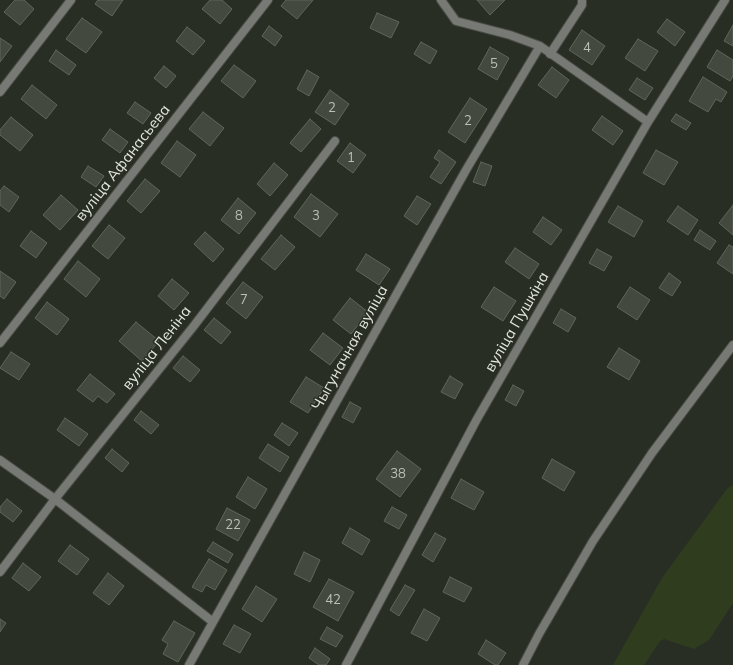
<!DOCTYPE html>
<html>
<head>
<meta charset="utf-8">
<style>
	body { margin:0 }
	canvas { display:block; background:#292e24 }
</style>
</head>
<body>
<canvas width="733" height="665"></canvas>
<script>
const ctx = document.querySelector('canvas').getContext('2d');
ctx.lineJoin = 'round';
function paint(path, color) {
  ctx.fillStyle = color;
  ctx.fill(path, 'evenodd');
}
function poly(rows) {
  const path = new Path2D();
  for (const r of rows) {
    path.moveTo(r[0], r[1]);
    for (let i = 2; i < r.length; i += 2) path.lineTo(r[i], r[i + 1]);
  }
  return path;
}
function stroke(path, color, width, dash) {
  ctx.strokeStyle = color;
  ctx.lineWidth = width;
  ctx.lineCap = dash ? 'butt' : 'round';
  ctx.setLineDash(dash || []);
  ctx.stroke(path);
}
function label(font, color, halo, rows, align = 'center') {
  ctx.font = font + ' Mulish,sans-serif';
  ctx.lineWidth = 3;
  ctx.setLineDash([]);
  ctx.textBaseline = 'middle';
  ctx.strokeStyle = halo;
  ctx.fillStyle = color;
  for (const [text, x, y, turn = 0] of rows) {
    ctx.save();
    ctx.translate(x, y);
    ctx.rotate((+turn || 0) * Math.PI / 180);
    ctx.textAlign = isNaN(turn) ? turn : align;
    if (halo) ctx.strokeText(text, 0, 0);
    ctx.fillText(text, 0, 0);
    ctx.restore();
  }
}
const green = poly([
	[733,485,733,603,709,640,694,649,664,639,660,641,644,665,613,665,662,578,727,489]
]);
const building = poly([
	[15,0,24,0,34,9,20,25,4,12,15,0],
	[98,0,123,0,112,16,95,4,98,0],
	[210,0,222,0,232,9,220,24,202,9,210,0],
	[286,0,313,0,297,19,281,6,286,0],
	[477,0,505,0,490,15,477,0],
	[377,13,399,22,391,38,370,28,377,13],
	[82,18,102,32,86,53,66,39,82,18],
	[667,19,685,32,675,46,657,32,667,19],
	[733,25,733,46,724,41,733,25],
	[269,26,282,36,275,46,262,36,269,26],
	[187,27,205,41,193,55,176,41,187,27],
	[582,30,605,46,592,65,569,50,582,30],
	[0,38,12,46,0,62,0,38],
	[638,39,658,51,645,71,625,58,638,39],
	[421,42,437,51,430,64,414,54,421,42],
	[490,47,509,58,497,80,478,69,490,47],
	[56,50,76,65,69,75,49,61,56,50],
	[717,50,733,60,733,76,730,81,707,67,717,50],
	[234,65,256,81,243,98,221,81,234,65],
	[164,66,176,76,166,88,154,78,164,66],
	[552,67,569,80,556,98,538,85,552,67],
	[307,70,319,77,309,96,297,89,307,70],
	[703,77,727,92,721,102,716,99,708,112,689,101,703,77],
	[637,78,653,88,645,100,629,90,637,78],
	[32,85,57,105,46,119,21,99,32,85],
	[330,90,349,104,335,125,315,112,330,90],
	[470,98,487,109,465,143,448,132,470,98],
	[135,102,151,113,143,124,127,113,135,102],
	[203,112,224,128,210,146,189,129,203,112],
	[676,114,691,123,686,130,671,121,676,114],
	[602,116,623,131,613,145,592,130,602,116],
	[11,117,33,135,20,151,0,135,0,130,11,117],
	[310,119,321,129,301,152,290,143,310,119],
	[110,129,128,142,120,153,102,140,110,129],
	[177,141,196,155,180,177,161,163,177,141],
	[350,143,366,155,353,173,337,161,350,143],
	[439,150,456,162,441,184,430,177,440,162,434,158,439,150],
	[656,150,678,162,664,185,643,173,656,150],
	[481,162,492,166,485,186,473,182,481,162],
	[274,163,288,175,270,196,257,184,274,163],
	[88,166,104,176,96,187,81,177,88,166],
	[145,179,160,191,141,213,127,201,145,179],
	[4,186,19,197,9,212,0,205,0,191,4,186],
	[311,194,338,214,320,237,294,217,311,194],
	[61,195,78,210,60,230,43,215,61,195],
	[417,196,431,204,417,225,404,216,417,196],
	[238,198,256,213,239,234,221,220,238,198],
	[733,205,733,235,719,223,733,205],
	[618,206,643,221,634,237,608,222,618,206],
	[678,206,698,220,688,235,667,221,678,206],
	[543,217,562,230,551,245,533,232,543,217],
	[109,225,125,238,108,259,92,246,109,225],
	[700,230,716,241,710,250,694,240,700,230],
	[31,231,47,243,36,258,20,246,31,231],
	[205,232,224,249,213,262,194,244,205,232],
	[281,235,295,247,275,270,261,259,281,235],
	[729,245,733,247,733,274,717,263,729,245],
	[515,248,539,264,529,279,505,262,515,248],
	[597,249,612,257,604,271,589,263,597,249],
	[366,254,390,269,379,285,356,270,366,254],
	[78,261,100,279,86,297,64,279,78,261],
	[0,271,16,282,4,299,0,296,0,271],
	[669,273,681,282,672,296,659,288,669,273],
	[172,279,189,293,174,310,158,296,172,279],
	[243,282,263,297,246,319,226,303,243,282],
	[494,287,516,301,503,321,481,307,494,287],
	[630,287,650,300,637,320,617,307,630,287],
	[350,298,368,312,351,334,333,320,350,298],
	[47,302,69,319,57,335,35,318,47,302],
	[561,309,576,318,568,332,553,323,561,309],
	[214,318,231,332,221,344,204,330,214,318],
	[136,322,159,341,142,361,119,341,136,322],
	[323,333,343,348,330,365,310,350,323,333],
	[619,348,640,361,629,380,607,367,619,348],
	[11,352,30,364,19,380,0,368,11,352],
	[183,356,200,370,190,382,173,368,183,356],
	[90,374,115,394,107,403,98,396,93,402,77,390,90,374],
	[450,376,463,384,455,399,441,392,450,376],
	[306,377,324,388,308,413,290,402,306,377],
	[513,385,524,391,516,406,505,400,513,385],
	[350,402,361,408,353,423,342,417,350,402],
	[141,411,159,425,151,434,134,420,141,411],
	[65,418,88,434,79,446,57,430,65,418],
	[282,423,298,433,289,446,274,435,282,423],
	[268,444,289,457,280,472,259,458,268,444],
	[112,449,129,463,122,472,105,458,112,449],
	[397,451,421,469,400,497,376,479,397,451],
	[552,459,575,472,564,491,542,478,552,459],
	[248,477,267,489,255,509,236,497,248,477],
	[461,479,484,492,474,510,451,498,461,479],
	[7,499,22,511,13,522,0,512,0,507,7,499],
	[392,507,407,515,399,529,384,521,392,507],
	[227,508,250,520,238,541,216,529,227,508],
	[350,528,370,540,362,555,342,543,350,528],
	[435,533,446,539,433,562,422,555,435,533],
	[213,542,233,554,228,563,207,551,213,542],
	[70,545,89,559,77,575,58,561,70,545],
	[304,552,320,560,310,582,294,574,304,552],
	[209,559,227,570,215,590,206,585,202,592,192,587,209,559],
	[23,563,41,577,29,591,12,578,23,563],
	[108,573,124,586,109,605,93,593,108,573],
	[450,577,472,588,464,602,443,592,450,577],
	[329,579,354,592,338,621,313,607,329,579],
	[405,585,415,590,399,616,390,610,405,585],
	[256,586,277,599,262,622,242,609,256,586],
	[424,609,440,618,427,641,411,633,424,609],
	[0,619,6,623,0,632,0,619],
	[174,621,195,633,178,662,163,654,168,644,162,640,174,621],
	[234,625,251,634,240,653,223,644,234,625],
	[327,627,343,636,336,647,320,639,327,627],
	[486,640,506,653,498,665,495,665,478,654,486,640],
	[315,648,330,659,326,665,319,665,309,658,315,648]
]);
const minor = poly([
	[441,0,456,21,510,35,540,46,648,122],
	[550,54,582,5,582,0],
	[0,92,71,0],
	[0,343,268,0],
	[0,460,55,499,213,622],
	[0,572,55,499,193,327,335,141],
	[189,665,466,170,540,46],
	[346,665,477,419,648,122,725,0]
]);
const tertiary = poly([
	[523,665,539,634,593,541,652,453,733,345]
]);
const numberNames = [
	["4",587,48],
	["5",494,64],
	["2",332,108],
	["2",468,121],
	["1",351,158],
	["8",239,216],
	["3",316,216],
	["7",244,300],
	["38",398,474],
	["22",233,525],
	["42",333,600]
];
const streetNames = [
	["вуліца Афанасьева",123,163,-52],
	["вуліца Пушкіна",517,322,-60],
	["вуліца Леніна",157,348,-52],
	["Чыгуначная вуліца",350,348,-61]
];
paint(green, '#2f3d1e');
paint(building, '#44493f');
stroke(building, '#5f655a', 1);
stroke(minor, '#474b42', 10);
stroke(tertiary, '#474b42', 10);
stroke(minor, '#767974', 8);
stroke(tertiary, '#767974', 8);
label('13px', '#bbbfb7', null, numberNames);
label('15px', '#e3e6df', '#292e24', streetNames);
</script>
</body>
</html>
